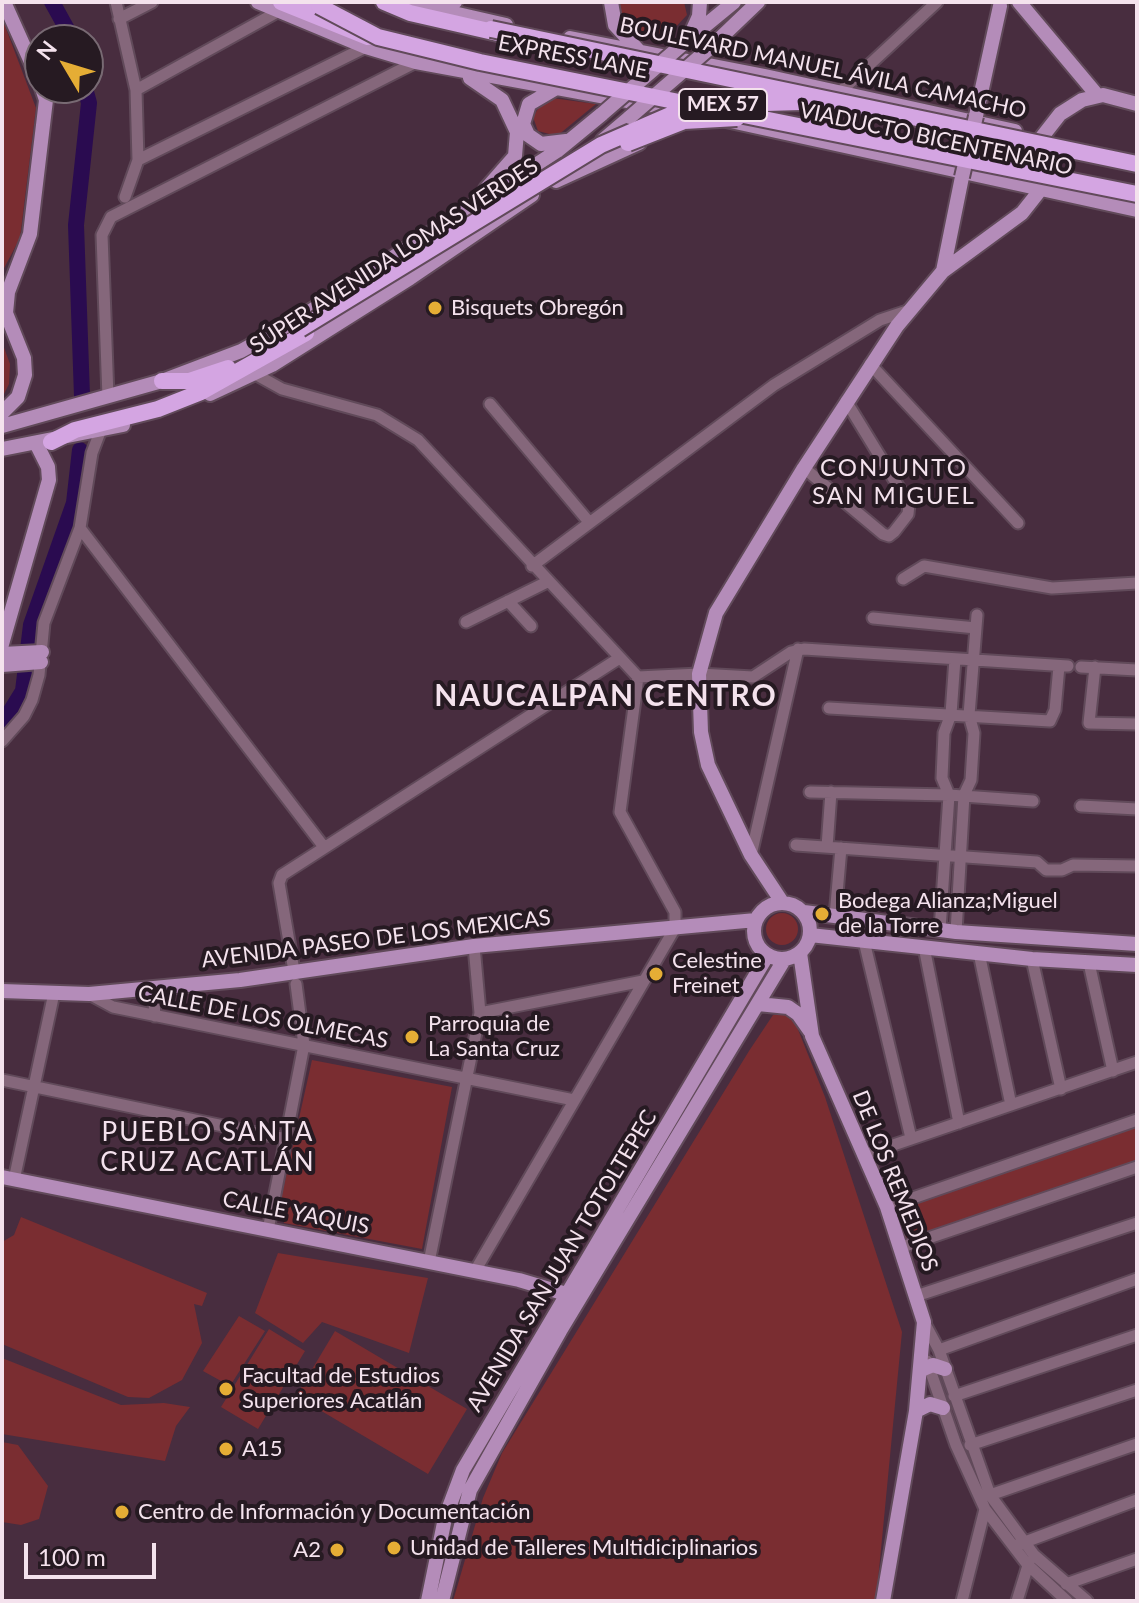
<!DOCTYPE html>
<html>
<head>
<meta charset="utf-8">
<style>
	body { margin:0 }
	#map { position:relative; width:1139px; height:1603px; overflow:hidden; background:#482d3f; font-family:Lato,sans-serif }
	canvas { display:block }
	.frame { position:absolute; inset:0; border:4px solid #f4e2ed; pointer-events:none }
	.north { position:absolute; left:24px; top:24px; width:80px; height:80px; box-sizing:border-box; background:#261a22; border:2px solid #786a73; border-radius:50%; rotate:308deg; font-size:22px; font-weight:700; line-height:32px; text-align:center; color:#f4e2ed }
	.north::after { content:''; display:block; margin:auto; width:28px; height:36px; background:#e5ad35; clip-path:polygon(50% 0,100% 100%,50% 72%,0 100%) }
	.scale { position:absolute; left:24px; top:1543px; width:132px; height:36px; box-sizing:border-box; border:4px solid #f4e2ed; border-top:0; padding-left:10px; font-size:24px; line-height:28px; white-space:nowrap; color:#f4e2ed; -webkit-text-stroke:6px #261a22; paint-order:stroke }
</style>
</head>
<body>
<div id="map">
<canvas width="1139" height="1603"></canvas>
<div class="frame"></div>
<div class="north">N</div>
<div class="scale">100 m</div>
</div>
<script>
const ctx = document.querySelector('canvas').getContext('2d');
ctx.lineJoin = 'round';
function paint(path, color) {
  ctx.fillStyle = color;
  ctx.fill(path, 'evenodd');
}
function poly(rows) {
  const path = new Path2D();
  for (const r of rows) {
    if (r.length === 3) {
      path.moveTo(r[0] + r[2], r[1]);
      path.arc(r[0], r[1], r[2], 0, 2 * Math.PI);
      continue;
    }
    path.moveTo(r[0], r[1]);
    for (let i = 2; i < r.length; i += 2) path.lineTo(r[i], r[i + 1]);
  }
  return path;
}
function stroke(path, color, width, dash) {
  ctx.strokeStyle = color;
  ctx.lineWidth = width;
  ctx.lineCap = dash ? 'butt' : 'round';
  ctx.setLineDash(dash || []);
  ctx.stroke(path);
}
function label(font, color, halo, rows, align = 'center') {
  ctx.font = font + ' Lato,sans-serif';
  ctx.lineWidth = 8;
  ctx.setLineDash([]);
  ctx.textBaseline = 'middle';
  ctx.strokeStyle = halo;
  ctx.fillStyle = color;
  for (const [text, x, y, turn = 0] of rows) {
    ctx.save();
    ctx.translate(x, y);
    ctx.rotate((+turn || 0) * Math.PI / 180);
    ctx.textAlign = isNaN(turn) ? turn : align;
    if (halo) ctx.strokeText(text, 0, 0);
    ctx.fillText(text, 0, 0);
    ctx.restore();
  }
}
const green = poly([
	[617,2,684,2,687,15,671,32,639,37,618,18],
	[2,18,36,108,20,238,2,272],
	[552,98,596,104,557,136,538,131,533,117,542,102],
	[2,342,10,364,9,384,2,398],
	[782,929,16],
	[784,1013,795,1022,825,1097,902,1332,876,1601,453,1601,483,1498,502,1453,749,1051,773,1015],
	[312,1060,452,1087,422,1249,284,1223,284,1218,277,1217],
	[1137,1126,1137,1160,904,1243,891,1209],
	[21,1217,207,1293,202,1306,194,1304,202,1343,182,1380,149,1398,128,1397,2,1344,2,1242,14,1235],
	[278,1253,428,1278,409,1353,322,1322,303,1343,255,1313],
	[239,1316,265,1331,230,1386,203,1371],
	[269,1329,305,1351,258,1429,221,1407],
	[335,1331,467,1409,428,1474,296,1396],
	[2,1358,121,1405,164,1403,190,1407,176,1426,165,1461,2,1434],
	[2,1442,18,1445,48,1486,39,1519,21,1525,2,1522]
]);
const river = poly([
	[52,2,73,40],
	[82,396,76,225,89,103,85,88],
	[2,725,23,691,31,625,74,503,80,450]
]);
const minor = poly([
	[116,2,136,90,138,160,125,197],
	[119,19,152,2],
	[136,90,279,11],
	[840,92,937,2],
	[138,160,366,47],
	[870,364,1018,523],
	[255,374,282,389,377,415,418,440,638,677,699,674,753,677,791,652,804,649,1068,666],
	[108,397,102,235,111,217,416,62],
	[490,404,589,522],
	[804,468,883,534,889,536,894,532,908,514,909,504,846,401],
	[80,528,324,847],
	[532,566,774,385,880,320,910,310],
	[903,579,924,566,1052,588,1137,583],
	[508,601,531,626],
	[873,618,976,628],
	[466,622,547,582],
	[1081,667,1137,670],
	[1095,667,1089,723,1137,724],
	[829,708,1050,721,1055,710,1059,666],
	[2,741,24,716,32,700,39,675,44,623,80,528,92,453,100,432],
	[810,792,949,795,1033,801],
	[1081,806,1137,809],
	[796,845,1037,862,1046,870,1062,870,1073,865,1137,866],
	[827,847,831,792],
	[751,855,798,649],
	[835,916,841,848],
	[940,930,949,795,942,778,944,733,951,714,955,659],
	[956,932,964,795,971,780,974,733,969,715,977,615],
	[864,941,911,1138],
	[924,947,959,1123],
	[979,953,1011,1105],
	[1032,959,1061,1089],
	[1089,963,1113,1071],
	[294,971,279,883,282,875,618,659],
	[153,988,155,1016],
	[89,994,113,1007,574,1100],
	[480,1013,643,981],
	[2,1080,286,1139],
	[864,1155,1137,1062],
	[14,1180,54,993],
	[887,1207,1137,1120],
	[268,1230,304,1045,296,984],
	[902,1247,1137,1167],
	[429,1262,480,1013,474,946],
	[475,1271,675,928,675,912,620,812,638,677],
	[916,1296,1137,1223],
	[924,1322,939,1350,990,1495,1034,1555,1087,1601],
	[939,1350,1137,1279],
	[927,1361,956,1445,985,1509,1027,1564,1067,1601],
	[954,1396,1137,1335],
	[970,1445,1137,1390],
	[990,1495,1137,1444],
	[1017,1545,1137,1500],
	[1066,1584,1137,1559],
	[962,1601,985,1509],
	[1017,1601,1029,1562]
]);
const major = poly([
	[4,2,40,82],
	[258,2,366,47,416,62,682,111],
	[405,2,506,25],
	[611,2,615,25,638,50],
	[1019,2,1097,95],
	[437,12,455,2],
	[690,36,699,16,700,2],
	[570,38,765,76,1015,131],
	[684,43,734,2],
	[712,46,758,2],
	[470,78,502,100,517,132,515,156,486,189],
	[558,87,529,104,523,124,528,135,541,144,566,141],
	[976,116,1000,6],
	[726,120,1137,210],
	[1042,137,1060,114,1082,100,1103,95,1137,104],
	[603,140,630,117],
	[556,181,639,143],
	[943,271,962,177],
	[210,394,272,365,410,278,532,195],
	[2,413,18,397,25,375,24,358,6,313,8,292,30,234,46,100,42,88],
	[2,426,162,381,241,351,295,321,557,151,602,114],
	[2,449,123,425],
	[2,644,49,480,48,467,36,443],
	[2,654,42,652],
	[2,665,41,662],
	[782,902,751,855,708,765,701,732,699,674,716,613,804,468,897,326,943,271,1022,213,1041,189],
	[782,931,28],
	[804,912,956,932,1137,944],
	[810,935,1032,959,1137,965],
	[800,953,812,1036,887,1207,924,1322,916,1411,883,1601],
	[2,991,89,994,240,980,474,946,756,920],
	[758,1004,788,1007,798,1014,810,1031],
	[2,1177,519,1280,573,1296],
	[921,1370,933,1365,945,1369],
	[916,1411,930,1404,943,1408],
	[428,1601,445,1518,463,1470,767,956],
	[442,1601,470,1490,560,1331,784,960]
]);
const highway = poly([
	[281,2,368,37],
	[298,2,331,15],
	[384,2,410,13,502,34],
	[162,381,189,381,228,368],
	[51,442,75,430,158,409,201,392,306,333]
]);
const majorBridge = poly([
	[602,114,684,43],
	[630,117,712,46],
	[962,177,976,116]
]);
const highwayBridge = poly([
	[319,6,378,37,480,62,1137,194],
	[491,29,1137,164],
	[729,104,802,102],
	[628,143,684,121,737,118],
	[300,329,601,145,670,115,702,107]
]);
const markers = [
	[435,308,8,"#e5ad35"],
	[822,914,8,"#e5ad35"],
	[656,974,8,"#e5ad35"],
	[412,1037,8,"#e5ad35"],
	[226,1389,8,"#e5ad35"],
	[226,1449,8,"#e5ad35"],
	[122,1512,8,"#e5ad35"],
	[394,1548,8,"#e5ad35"],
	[337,1550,8,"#e5ad35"]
];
const shields = [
	[723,105,88]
];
const shieldNames = [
	["MEX 57",723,105]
];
const streetNames = [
	["EXPRESS LANE",573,57,11],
	["BOULEVARD MANUEL ÁVILA CAMACHO",823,68,12],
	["VIADUCTO BICENTENARIO",936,139,12],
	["SÚPER AVENIDA LOMAS VERDES",394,256,-33],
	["AVENIDA PASEO DE LOS MEXICAS",376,939,-7],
	["CALLE DE LOS OLMECAS",263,1017,11],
	["DE LOS REMEDIOS",895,1181,68],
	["CALLE YAQUIS",296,1213,11],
	["AVENIDA SAN JUAN TOTOLTEPEC",562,1261,-59]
];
const poiNames = [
	["Bisquets Obregón",451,308],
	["Bodega Alianza;Miguel",838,901],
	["de la Torre",838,926],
	["Celestine",672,961],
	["Freinet",672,986],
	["Parroquia de",428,1024],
	["La Santa Cruz",428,1049],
	["Facultad de Estudios",242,1376],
	["Superiores Acatlán",242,1401],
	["A15",242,1449],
	["Centro de Información y Documentación",138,1512],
	["Unidad de Talleres Multidiciplinarios",410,1548],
	["A2",321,1550,"right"]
];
const neighbourhoodNames = [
	["CONJUNTO",894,468],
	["SAN MIGUEL",894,496]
];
const quarterNames = [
	["PUEBLO SANTA",208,1133],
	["CRUZ ACATLÁN",208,1163]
];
const districtNames = [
	["NAUCALPAN CENTRO",606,696]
];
paint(green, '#7a2d31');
stroke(river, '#2a0b50', 16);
stroke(minor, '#614a5a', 15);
stroke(major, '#614a5a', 18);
stroke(highway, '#614a5a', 20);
stroke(minor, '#85677b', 11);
stroke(major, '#b48cb9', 14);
stroke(highway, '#d4a5e2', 16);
stroke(majorBridge, '#614a5a', 18, []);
stroke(highwayBridge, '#614a5a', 20, []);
stroke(majorBridge, '#b48cb9', 14);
stroke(highwayBridge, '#d4a5e2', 16);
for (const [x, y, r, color] of markers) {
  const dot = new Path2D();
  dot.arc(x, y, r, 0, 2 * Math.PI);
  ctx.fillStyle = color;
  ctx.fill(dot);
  stroke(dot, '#261a22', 3);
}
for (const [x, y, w] of shields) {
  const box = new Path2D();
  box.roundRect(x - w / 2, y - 16, w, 32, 6);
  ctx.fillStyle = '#261a22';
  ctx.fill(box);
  stroke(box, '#f4e2ed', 2);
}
label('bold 20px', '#f4e2ed', null, shieldNames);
label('22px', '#f4e2ed', '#261a22', streetNames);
label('22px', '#f4e2ed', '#261a22', poiNames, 'left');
ctx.letterSpacing = '2px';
label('24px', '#f4e2ed', '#261a22', neighbourhoodNames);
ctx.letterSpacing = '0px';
ctx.letterSpacing = '2px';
label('26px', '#f4e2ed', '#261a22', quarterNames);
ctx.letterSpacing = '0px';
ctx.letterSpacing = '2px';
label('bold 30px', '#f4e2ed', '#261a22', districtNames);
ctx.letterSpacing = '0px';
</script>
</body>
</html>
